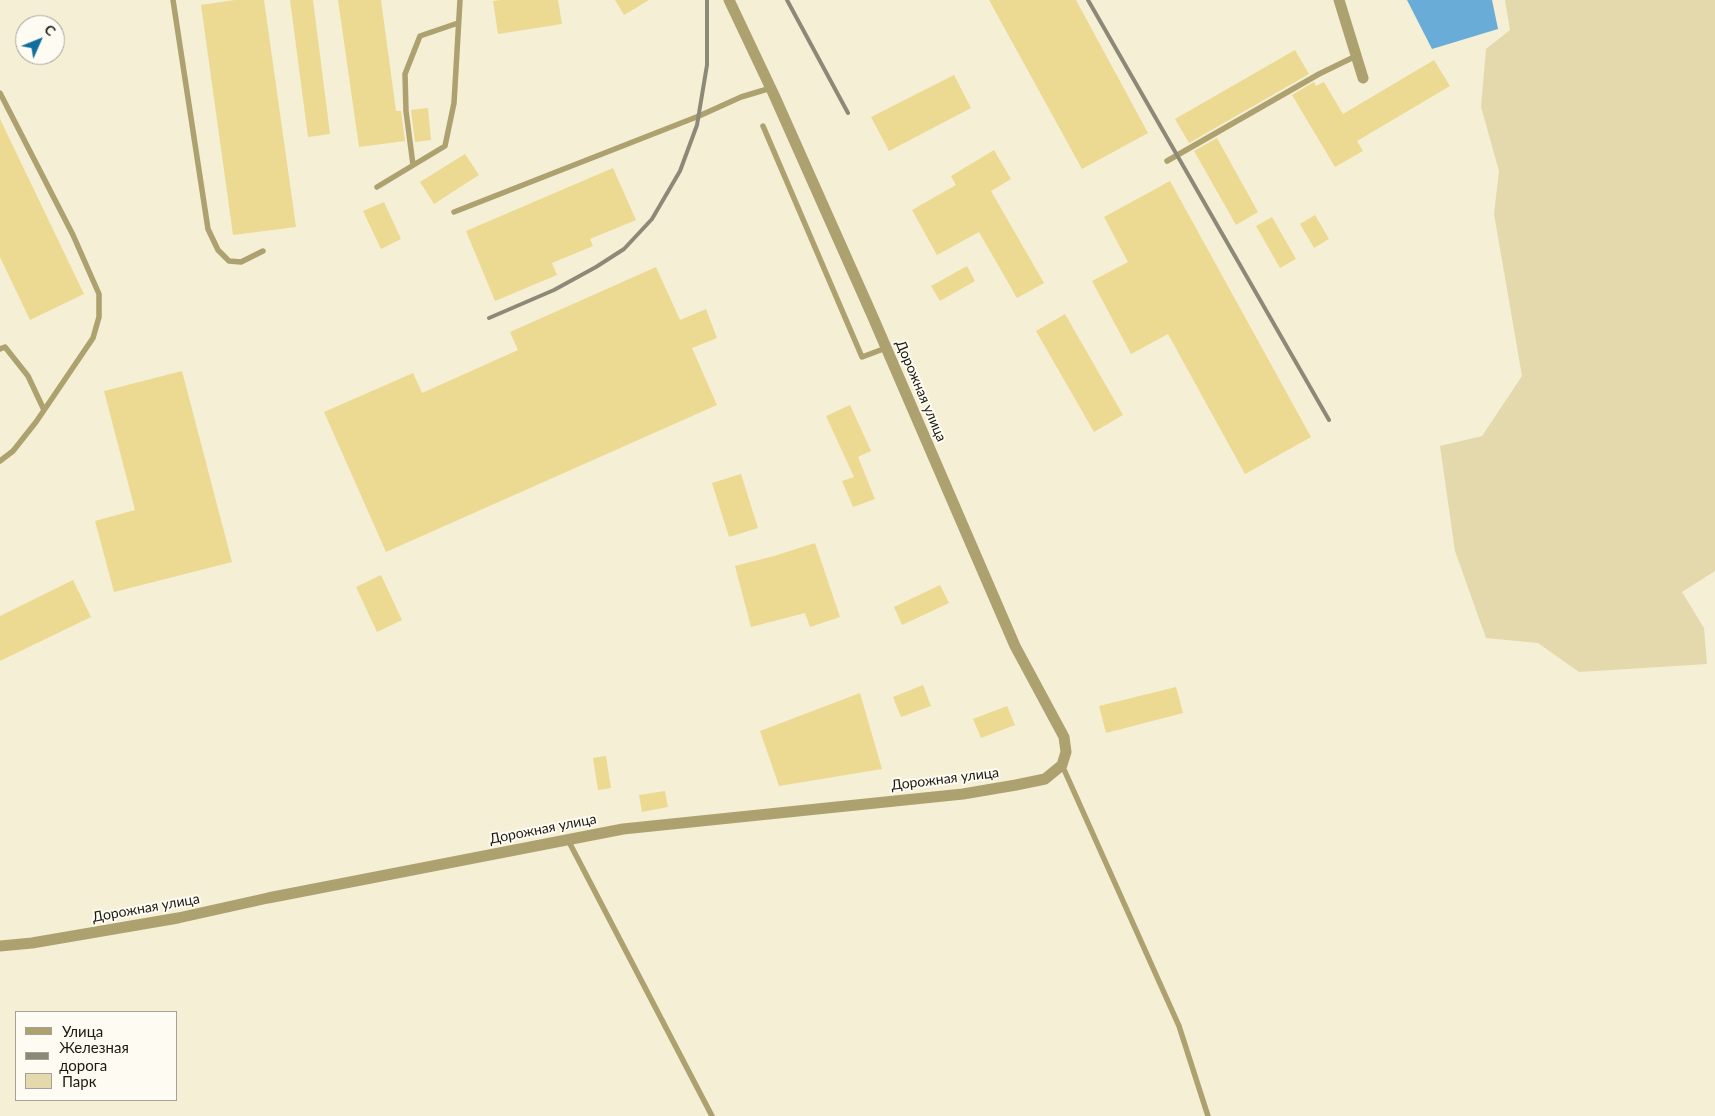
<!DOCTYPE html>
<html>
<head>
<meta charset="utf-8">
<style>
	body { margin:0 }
	#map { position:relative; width:1715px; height:1116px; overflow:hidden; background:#f5efd5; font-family:Lato,sans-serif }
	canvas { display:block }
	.legend { position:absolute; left:15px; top:1011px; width:162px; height:90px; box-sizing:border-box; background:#fefcf2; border:1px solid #a3a198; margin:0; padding:6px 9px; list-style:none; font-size:15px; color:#1b1910 }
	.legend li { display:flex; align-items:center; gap:10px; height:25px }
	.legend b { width:25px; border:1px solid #a3a198 }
	.north { position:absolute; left:15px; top:15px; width:50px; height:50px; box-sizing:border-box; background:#fefcf2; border:1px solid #a3a198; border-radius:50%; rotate:46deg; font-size:14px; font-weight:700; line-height:20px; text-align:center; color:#1b1910 }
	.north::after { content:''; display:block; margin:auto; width:18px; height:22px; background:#106f9d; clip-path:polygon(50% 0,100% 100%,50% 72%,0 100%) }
</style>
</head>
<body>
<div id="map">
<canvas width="1715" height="1116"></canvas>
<ul class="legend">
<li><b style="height:6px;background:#ada16f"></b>Улица</li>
<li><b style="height:6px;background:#8d8977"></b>Железная дорога</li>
<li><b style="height:14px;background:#e4d9ac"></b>Парк</li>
</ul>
<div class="north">С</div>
</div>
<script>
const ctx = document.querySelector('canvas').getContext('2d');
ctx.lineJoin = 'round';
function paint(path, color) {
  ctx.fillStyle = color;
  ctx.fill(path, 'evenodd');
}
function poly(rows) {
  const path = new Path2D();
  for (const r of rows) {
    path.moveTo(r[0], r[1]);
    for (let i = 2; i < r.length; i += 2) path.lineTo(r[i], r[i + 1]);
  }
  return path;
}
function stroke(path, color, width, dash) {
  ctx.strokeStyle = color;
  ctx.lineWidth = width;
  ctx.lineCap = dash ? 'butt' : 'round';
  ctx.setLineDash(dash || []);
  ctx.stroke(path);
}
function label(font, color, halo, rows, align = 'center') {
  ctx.font = font + ' Lato,sans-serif';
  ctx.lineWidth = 4;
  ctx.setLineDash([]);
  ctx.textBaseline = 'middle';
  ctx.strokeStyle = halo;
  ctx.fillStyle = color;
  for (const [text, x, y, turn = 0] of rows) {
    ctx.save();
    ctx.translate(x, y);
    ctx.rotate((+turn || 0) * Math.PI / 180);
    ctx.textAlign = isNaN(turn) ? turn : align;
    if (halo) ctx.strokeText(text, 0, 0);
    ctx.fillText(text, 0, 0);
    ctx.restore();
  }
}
const green = poly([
	[1505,0,1715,0,1715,571,1682,592,1704,628,1707,664,1579,672,1538,643,1486,638,1455,551,1440,446,1482,436,1522,376,1494,214,1499,171,1481,107,1486,49,1510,30]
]);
const water = poly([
	[1407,0,1492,0,1498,29,1432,49]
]);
const building = poly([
	[235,0,264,0,296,227,233,235,201,5],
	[290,0,313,0,330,134,308,137],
	[338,0,381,0,396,111,401,111,405,141,359,147],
	[501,0,558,0,562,24,498,34,493,1],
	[615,0,649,0,624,15],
	[989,0,1076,0,1148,133,1082,169],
	[1295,50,1309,74,1189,143,1175,119],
	[1434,60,1450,86,1357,141,1363,151,1335,167,1292,95,1314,82,1316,86,1324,82,1343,114],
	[954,75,971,108,889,151,871,117],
	[428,108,431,140,415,142,411,110],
	[0,119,84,294,30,320,0,257],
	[1217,138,1258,212,1236,225,1194,151],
	[994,150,1011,179,991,191,1044,283,1017,298,979,232,937,255,912,210,956,185,951,176],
	[465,154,479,175,434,204,420,182],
	[613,168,636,220,590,239,593,246,552,263,557,275,495,301,466,231],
	[1170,181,1311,437,1245,474,1168,334,1131,354,1092,281,1128,262,1104,217],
	[384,202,401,239,381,249,363,211],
	[1315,215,1329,239,1314,248,1300,224],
	[1272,217,1296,259,1280,268,1256,226],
	[967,266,975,281,940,301,931,286],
	[656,267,680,320,706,309,717,338,692,348,717,405,386,552,324,412,413,373,422,393,518,350,510,332],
	[1065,314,1123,415,1094,432,1036,331],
	[182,371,232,562,114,592,95,521,135,510,104,391],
	[850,405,871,451,858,457,875,499,853,507,842,481,854,477,826,416],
	[741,474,758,528,729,537,712,483],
	[815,543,840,617,810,627,805,613,751,627,735,566,774,556],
	[381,575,402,620,377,632,356,587],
	[73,580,91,617,0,661,0,616],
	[940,585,949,603,902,625,894,607],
	[923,685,931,706,901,717,893,697],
	[1176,687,1183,713,1106,733,1099,706],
	[860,693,882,769,779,786,760,731],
	[1007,706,1015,725,981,738,973,719],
	[606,756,611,788,598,790,593,758],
	[665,791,668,807,642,812,639,795]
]);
const lane = poly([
	[173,0,208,229,218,250,229,261,241,262,263,251],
	[0,93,73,235,99,294,99,317,93,338,36,422,13,451,0,461],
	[763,126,862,357,886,348],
	[1167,161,1319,74,1356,56],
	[413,165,406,111,405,74,420,36,458,23],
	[377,187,445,146,454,103,460,0],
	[454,212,699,116,741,97,771,88],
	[0,349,5,347,28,376,44,410],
	[1062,765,1179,1026,1208,1116],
	[568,840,712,1116]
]);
const street = poly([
	[1339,0,1363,78],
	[0,946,32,943,178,918,268,898,623,829,963,794,1016,785,1045,779,1062,765,1066,752,1064,737,1015,646,872,315,774,95,729,0]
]);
const rail = poly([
	[787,0,848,113],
	[1088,0,1329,420],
	[489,318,554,290,596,267,624,249,652,219,680,171,697,125,707,65,707,0]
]);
const streetNames = [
	["Дорожная улица",921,391,67],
	["Дорожная улица",945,779,-7],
	["Дорожная улица",543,829,-11],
	["Дорожная улица",146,908,-10]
];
paint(green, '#e4d9ac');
paint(water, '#68acd7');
paint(building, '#ecda92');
stroke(lane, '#ada16f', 5.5);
stroke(street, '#ada16f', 11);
stroke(rail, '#8d8977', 4);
label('14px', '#1b1910', '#fefcf2', streetNames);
</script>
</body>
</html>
